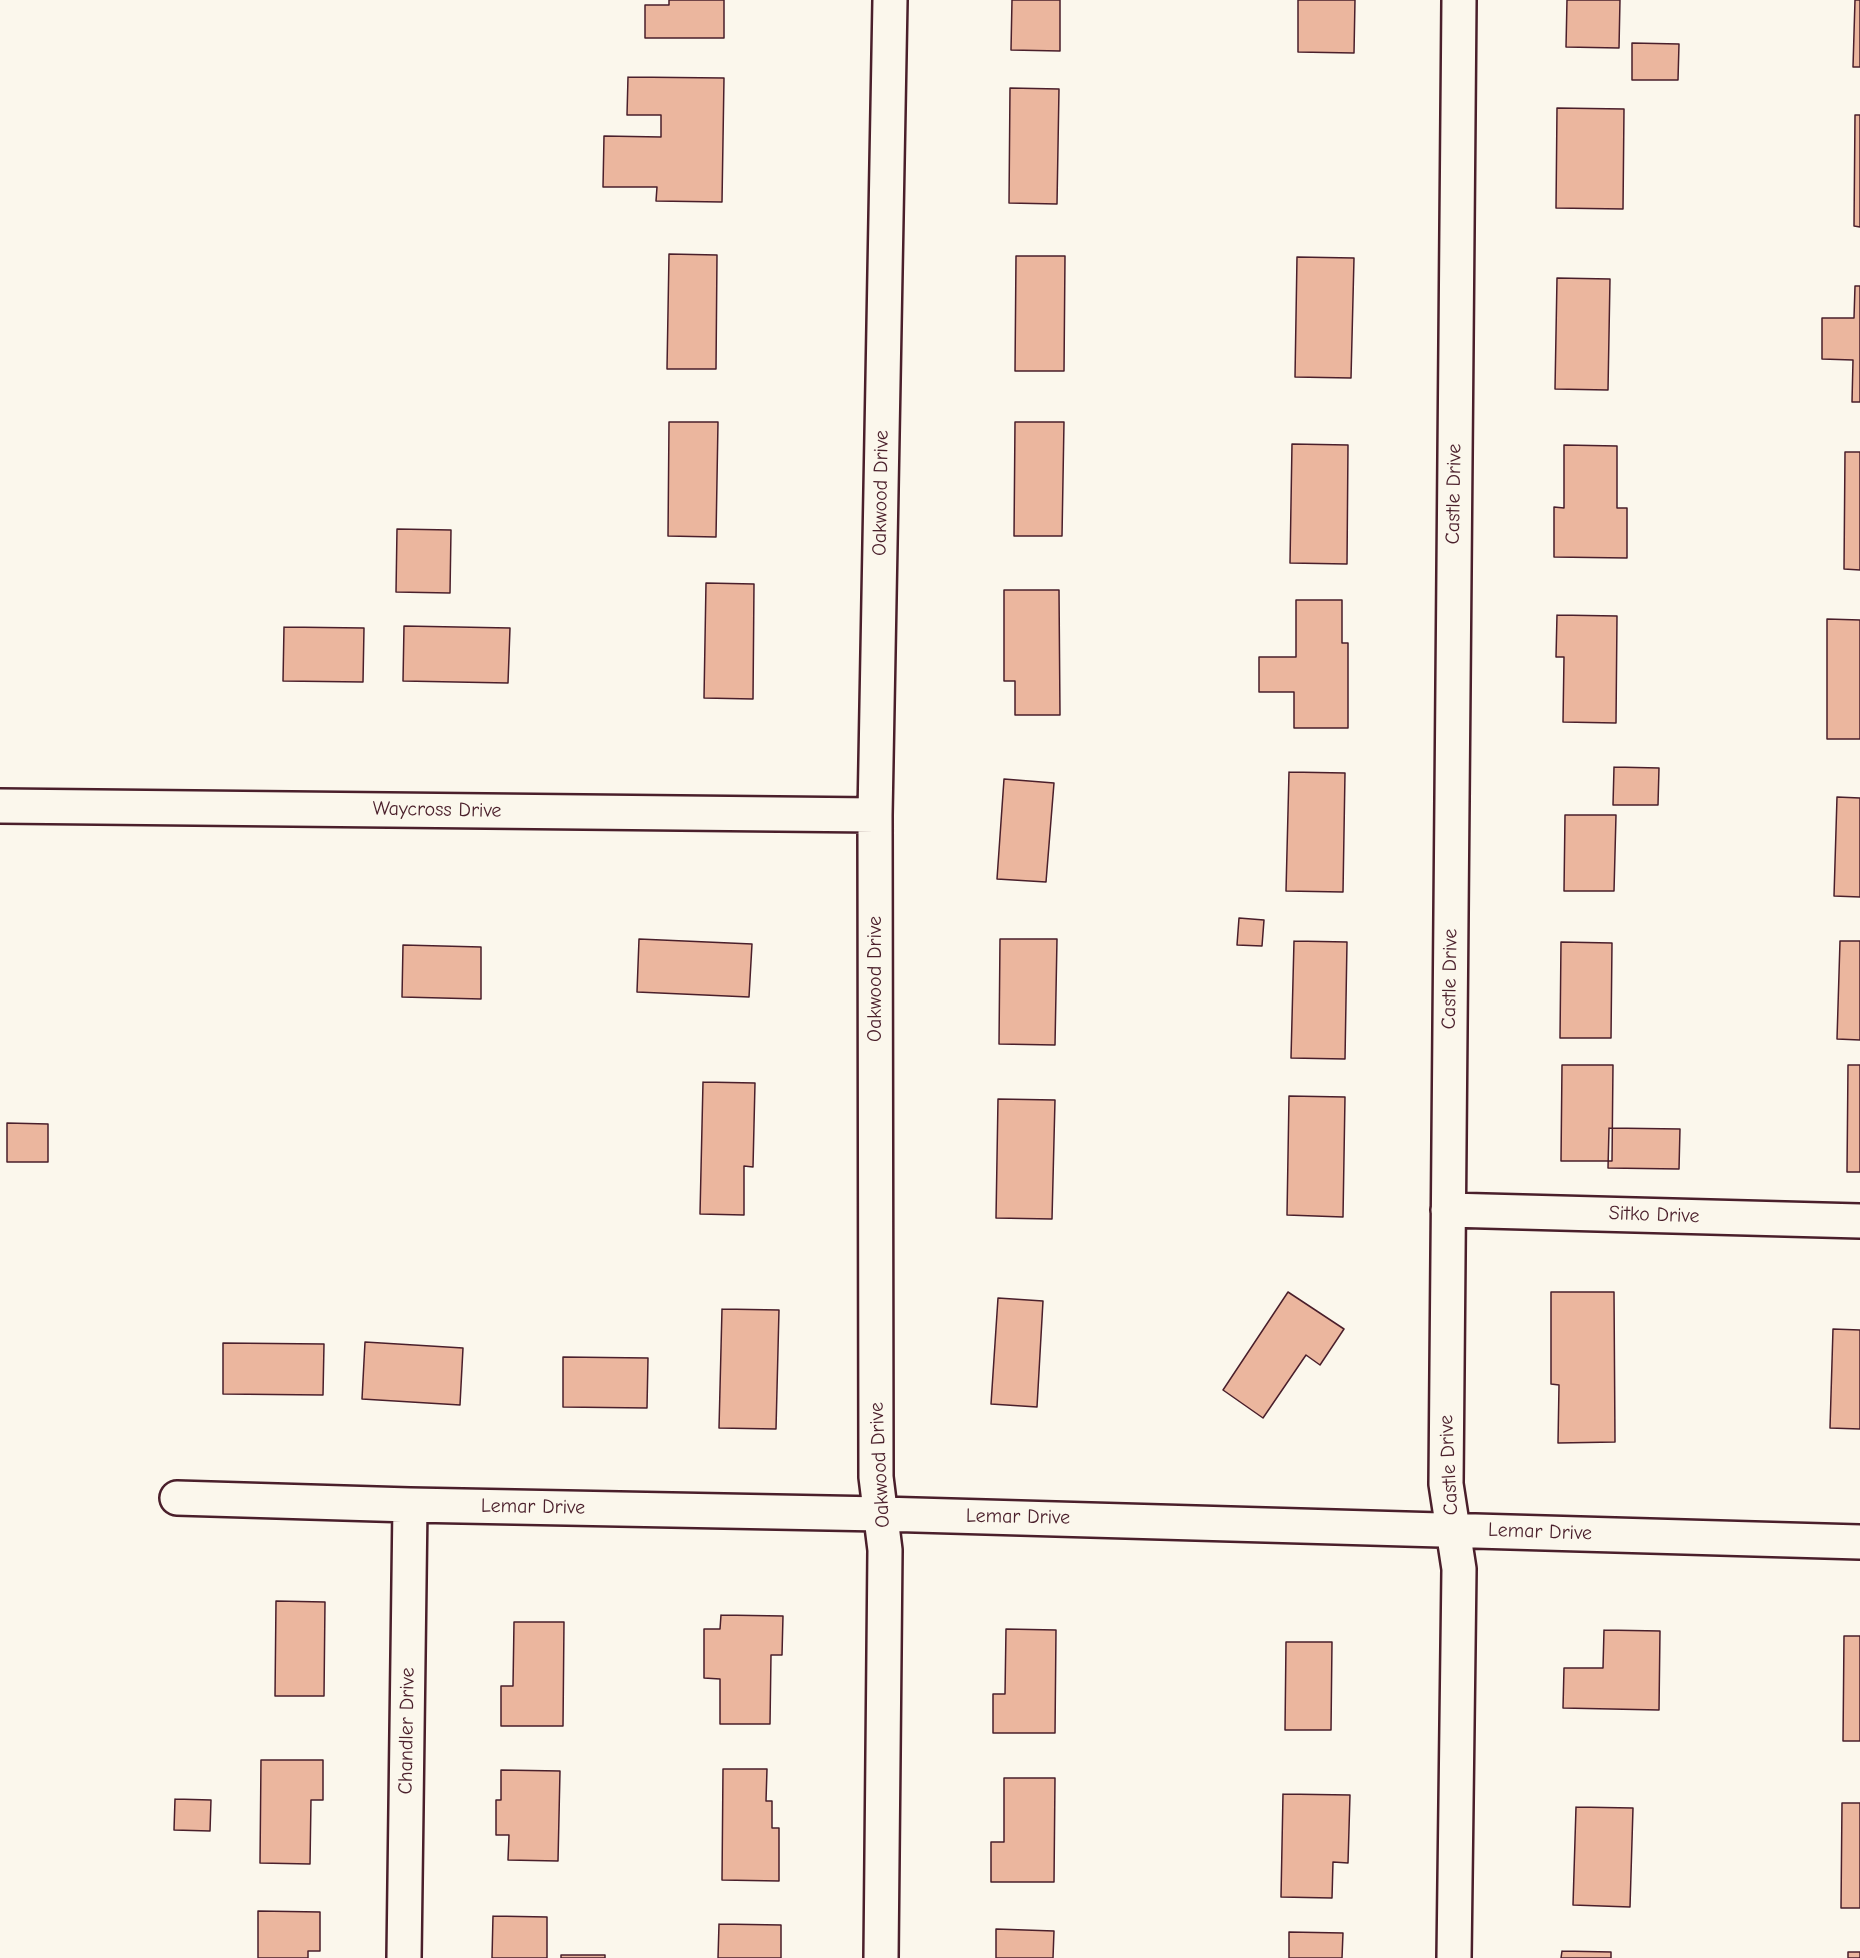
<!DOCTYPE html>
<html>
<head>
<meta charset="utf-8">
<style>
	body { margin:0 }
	canvas { display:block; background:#fbf7ec }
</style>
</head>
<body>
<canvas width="1860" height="1958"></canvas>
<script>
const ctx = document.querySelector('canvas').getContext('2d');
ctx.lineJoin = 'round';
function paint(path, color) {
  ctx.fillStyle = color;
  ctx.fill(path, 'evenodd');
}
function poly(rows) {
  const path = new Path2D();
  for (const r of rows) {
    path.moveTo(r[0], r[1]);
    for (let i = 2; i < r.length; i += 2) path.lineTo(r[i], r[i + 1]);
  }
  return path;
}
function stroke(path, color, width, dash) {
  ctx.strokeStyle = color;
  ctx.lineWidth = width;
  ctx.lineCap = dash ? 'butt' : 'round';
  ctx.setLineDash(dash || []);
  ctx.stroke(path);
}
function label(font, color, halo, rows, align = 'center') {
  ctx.font = font + ' "Comic Neue",sans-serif';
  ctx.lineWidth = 6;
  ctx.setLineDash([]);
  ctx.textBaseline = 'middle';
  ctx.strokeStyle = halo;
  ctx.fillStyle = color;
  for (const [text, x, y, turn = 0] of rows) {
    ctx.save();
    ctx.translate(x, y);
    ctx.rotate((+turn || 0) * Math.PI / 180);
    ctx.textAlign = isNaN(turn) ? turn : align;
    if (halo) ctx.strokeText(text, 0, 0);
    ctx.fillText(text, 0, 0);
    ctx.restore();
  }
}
const building = poly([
	[669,0,724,0,724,38,645,38,645,5,669,5,669,0],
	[1012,0,1060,0,1060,51,1011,50,1012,0],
	[1298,0,1355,0,1354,53,1298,52,1298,0],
	[1567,0,1620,0,1619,48,1566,47,1567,0],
	[1855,0,1860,0,1860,67,1853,67,1855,0],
	[1632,43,1679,44,1678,80,1632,80,1632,43],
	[628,77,724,78,722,202,656,201,657,187,603,187,604,136,661,137,661,115,627,115,628,77],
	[1010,88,1059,89,1057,204,1009,203,1010,88],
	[1557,108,1624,109,1623,209,1556,208,1557,108],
	[1855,115,1860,115,1860,227,1854,226,1855,115],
	[669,254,717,255,716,369,667,369,669,254],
	[1016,256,1065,256,1064,371,1015,371,1016,256],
	[1297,257,1354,258,1351,378,1295,377,1297,257],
	[1557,278,1610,279,1608,390,1555,389,1557,278],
	[1855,286,1860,286,1860,402,1852,402,1853,360,1822,359,1822,318,1854,318,1855,286],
	[669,422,718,422,716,537,668,536,669,422],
	[1015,422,1064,422,1062,536,1014,536,1015,422],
	[1292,444,1348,445,1347,564,1290,563,1292,444],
	[1564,445,1617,446,1617,508,1627,508,1627,558,1554,557,1554,507,1564,508,1564,445],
	[1845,452,1860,452,1860,570,1844,569,1845,452],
	[397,529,451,530,450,593,396,592,397,529],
	[706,583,754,584,753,699,704,698,706,583],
	[1004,590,1059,590,1060,715,1015,715,1015,681,1004,681,1004,590],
	[1296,600,1342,600,1342,643,1348,643,1348,728,1294,728,1294,692,1259,692,1259,657,1296,657,1296,600],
	[1557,615,1617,616,1616,723,1563,722,1564,657,1556,657,1557,615],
	[1827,619,1860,620,1860,739,1827,739,1827,619],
	[404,626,510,628,508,683,403,681,404,626],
	[284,627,364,628,363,682,283,681,284,627],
	[1614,767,1659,768,1658,805,1613,805,1614,767],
	[1289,772,1345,773,1343,892,1286,891,1289,772],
	[1004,779,1054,783,1046,882,997,879,1004,779],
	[1837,797,1860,798,1860,897,1834,896,1837,797],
	[1565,815,1616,815,1614,891,1564,891,1565,815],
	[1239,918,1264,920,1262,946,1237,945,1239,918],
	[639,939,752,944,749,997,637,992,639,939],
	[1000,939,1057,939,1055,1045,999,1044,1000,939],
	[1294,941,1347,942,1345,1059,1291,1058,1294,941],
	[1840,941,1860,941,1860,1040,1837,1039,1840,941],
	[1561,942,1612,943,1611,1038,1560,1038,1561,942],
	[403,945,481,947,481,999,402,997,403,945],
	[1562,1065,1613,1065,1612,1161,1561,1161,1562,1065],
	[1848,1065,1860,1065,1860,1172,1847,1172,1848,1065],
	[703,1082,755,1083,753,1167,744,1166,744,1215,700,1214,703,1082],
	[1289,1096,1345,1097,1343,1217,1287,1215,1289,1096],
	[998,1099,1055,1100,1052,1219,996,1218,998,1099],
	[7,1123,48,1124,48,1162,7,1162,7,1123],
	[1609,1128,1680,1129,1679,1169,1608,1168,1609,1128],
	[1288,1292,1344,1329,1320,1365,1306,1355,1263,1418,1223,1390,1288,1292],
	[1551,1292,1614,1292,1615,1442,1558,1443,1559,1385,1551,1384,1551,1292],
	[998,1298,1043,1301,1037,1407,991,1404,998,1298],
	[722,1309,779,1310,776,1429,719,1428,722,1309],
	[1833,1329,1860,1330,1860,1429,1830,1428,1833,1329],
	[365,1342,463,1348,460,1405,362,1399,365,1342],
	[223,1343,324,1344,323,1395,223,1394,223,1343],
	[563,1357,648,1358,647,1408,563,1407,563,1357],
	[276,1601,325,1602,324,1696,275,1696,276,1601],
	[721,1615,783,1616,782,1655,771,1655,770,1724,720,1724,720,1679,704,1678,704,1629,720,1629,721,1615],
	[514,1622,564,1622,563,1726,501,1726,501,1686,513,1686,514,1622],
	[1006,1629,1056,1630,1055,1733,993,1733,993,1694,1005,1694,1006,1629],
	[1604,1630,1660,1631,1659,1710,1563,1708,1564,1668,1603,1668,1604,1630],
	[1844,1636,1860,1636,1860,1741,1843,1741,1844,1636],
	[1286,1642,1332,1642,1331,1730,1285,1730,1286,1642],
	[261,1760,323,1760,323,1800,311,1800,310,1864,260,1863,261,1760],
	[723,1769,767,1769,766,1801,772,1801,772,1828,779,1828,779,1881,722,1880,723,1769],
	[501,1770,560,1771,558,1861,508,1860,509,1835,496,1835,496,1800,501,1800,501,1770],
	[1004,1778,1055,1778,1054,1882,991,1882,991,1842,1004,1842,1004,1778],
	[1283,1794,1350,1795,1348,1863,1333,1862,1332,1898,1281,1897,1283,1794],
	[175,1799,211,1800,210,1831,174,1830,175,1799],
	[1842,1803,1860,1803,1860,1908,1841,1908,1842,1803],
	[1576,1807,1633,1808,1630,1907,1573,1905,1576,1807],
	[258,1911,320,1912,320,1951,308,1951,308,1958,258,1958,258,1911],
	[493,1916,547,1917,547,1958,492,1958,493,1916],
	[719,1924,781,1925,781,1958,718,1958,719,1924],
	[996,1929,1054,1931,1053,1958,996,1958,996,1929],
	[1289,1932,1343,1933,1342,1958,1289,1958,1289,1932],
	[1562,1951,1611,1952,1611,1958,1561,1958,1562,1951],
	[1848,1952,1860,1952,1860,1958,1848,1958,1848,1952],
	[561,1955,605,1955,605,1958,561,1958,561,1955]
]);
const minor = poly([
	[0,806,875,815],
	[1448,1210,1860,1221],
	[177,1498,410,1505,881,1514,1860,1542],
	[404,1958,410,1505],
	[881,1958,885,1550,876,1477,875,815,890,0],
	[1454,1958,1459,1569,1446,1484,1459,0]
]);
const streetNames = [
	["Oakwood Drive",881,493,-89],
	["Castle Drive",1454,494,-89],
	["Waycross Drive",437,810,1],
	["Oakwood Drive",875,979,-90],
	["Castle Drive",1450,979,-89],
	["Sitko Drive",1654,1215,2],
	["Oakwood Drive",880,1465,-93],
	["Castle Drive",1449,1465,-93],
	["Lemar Drive",533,1507,1],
	["Lemar Drive",1018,1517,1],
	["Lemar Drive",1540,1532,2],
	["Chandler Drive",407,1731,-89]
];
paint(building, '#ebb69e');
stroke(building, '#4a1f2b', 1.5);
stroke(minor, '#4a1f2b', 38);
stroke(minor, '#fbf7ec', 33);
label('20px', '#4a1f2b', '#fbf7ec', streetNames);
</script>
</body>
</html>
